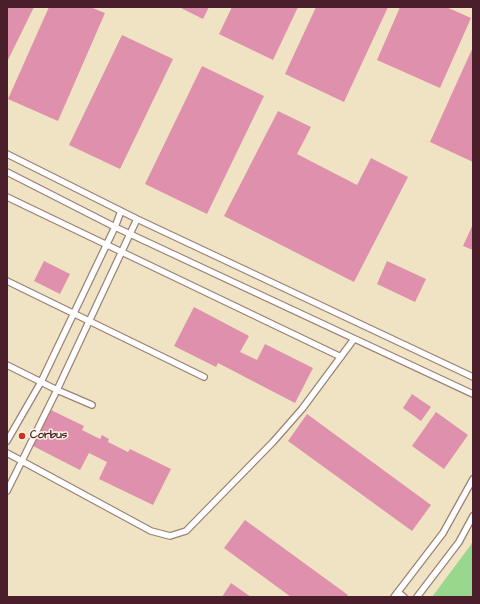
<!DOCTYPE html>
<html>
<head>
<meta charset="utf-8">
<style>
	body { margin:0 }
	#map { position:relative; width:480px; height:604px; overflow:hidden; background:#efe3c3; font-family:"Architects Daughter",sans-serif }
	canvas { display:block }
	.frame { position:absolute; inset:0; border:8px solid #4a1f2b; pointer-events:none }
</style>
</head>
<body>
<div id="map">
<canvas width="480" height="604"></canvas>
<div class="frame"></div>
</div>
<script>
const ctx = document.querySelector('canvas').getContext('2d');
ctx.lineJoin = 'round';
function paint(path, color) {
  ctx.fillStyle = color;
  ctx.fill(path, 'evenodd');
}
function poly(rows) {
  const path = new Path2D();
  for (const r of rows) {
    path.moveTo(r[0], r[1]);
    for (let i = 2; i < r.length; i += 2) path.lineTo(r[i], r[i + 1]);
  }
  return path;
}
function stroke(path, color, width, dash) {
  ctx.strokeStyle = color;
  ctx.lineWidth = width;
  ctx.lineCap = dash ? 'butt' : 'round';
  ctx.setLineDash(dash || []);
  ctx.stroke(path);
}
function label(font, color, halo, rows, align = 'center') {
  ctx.font = font + ' "Architects Daughter",sans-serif';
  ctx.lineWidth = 3;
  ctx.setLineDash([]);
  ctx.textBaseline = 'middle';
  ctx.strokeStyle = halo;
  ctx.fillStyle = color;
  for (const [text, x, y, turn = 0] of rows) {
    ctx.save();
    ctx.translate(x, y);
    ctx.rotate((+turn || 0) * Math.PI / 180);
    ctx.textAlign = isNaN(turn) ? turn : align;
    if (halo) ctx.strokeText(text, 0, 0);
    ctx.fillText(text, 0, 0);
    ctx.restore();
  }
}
const green = poly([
	[473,541,473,597,432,597,470,546]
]);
const building = poly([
	[7,7,34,7,7,62],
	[49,7,90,7,105,13,58,121,8,99],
	[179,7,209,7,203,19],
	[232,7,298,7,273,60,219,34],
	[316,7,388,7,344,102,285,74],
	[400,7,446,7,471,18,440,88,377,60],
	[122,35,173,59,120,169,69,145],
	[473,47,473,162,430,142],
	[202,66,264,96,207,214,145,184],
	[278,111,311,127,297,154,357,185,371,158,408,177,354,282,224,216],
	[473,224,473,250,463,246],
	[44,261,70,274,60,294,34,281],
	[387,261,426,279,415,302,377,284],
	[194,307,249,336,240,352,257,360,265,344,313,368,295,403,218,363,216,367,174,346],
	[412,394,431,407,421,421,403,408],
	[51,410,84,426,82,430,100,439,102,435,109,439,108,442,128,452,130,449,171,469,153,505,99,479,107,462,89,453,80,470,33,446],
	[436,412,468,435,444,469,412,446],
	[307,414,431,505,412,531,288,441],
	[245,520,348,595,346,597,291,597,224,548],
	[231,583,251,597,222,597]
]);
const service = poly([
	[7,154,137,219,473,377],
	[7,172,115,227,473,394],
	[7,197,341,357],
	[7,281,204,377],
	[7,365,57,390,92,405],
	[7,441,41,382,115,227,121,211],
	[7,453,151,531,170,536,186,531,273,442,302,409,354,339],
	[7,491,57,390,137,219],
	[398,592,404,597],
	[394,597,443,533,473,479],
	[417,597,459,542,473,516]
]);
const markers = [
	[22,436,4,"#c8321e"]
];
const poiNames = [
	["Corbus",30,436]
];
paint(green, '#99d78d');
paint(building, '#de90ac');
stroke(service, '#9c8177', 8);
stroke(service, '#fff', 5.5);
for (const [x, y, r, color] of markers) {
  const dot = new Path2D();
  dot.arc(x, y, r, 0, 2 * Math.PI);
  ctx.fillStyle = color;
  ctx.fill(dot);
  stroke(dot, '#fcf5e5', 1.5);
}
label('bold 11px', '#4a1f2b', '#fcf5e5', poiNames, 'left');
</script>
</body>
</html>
